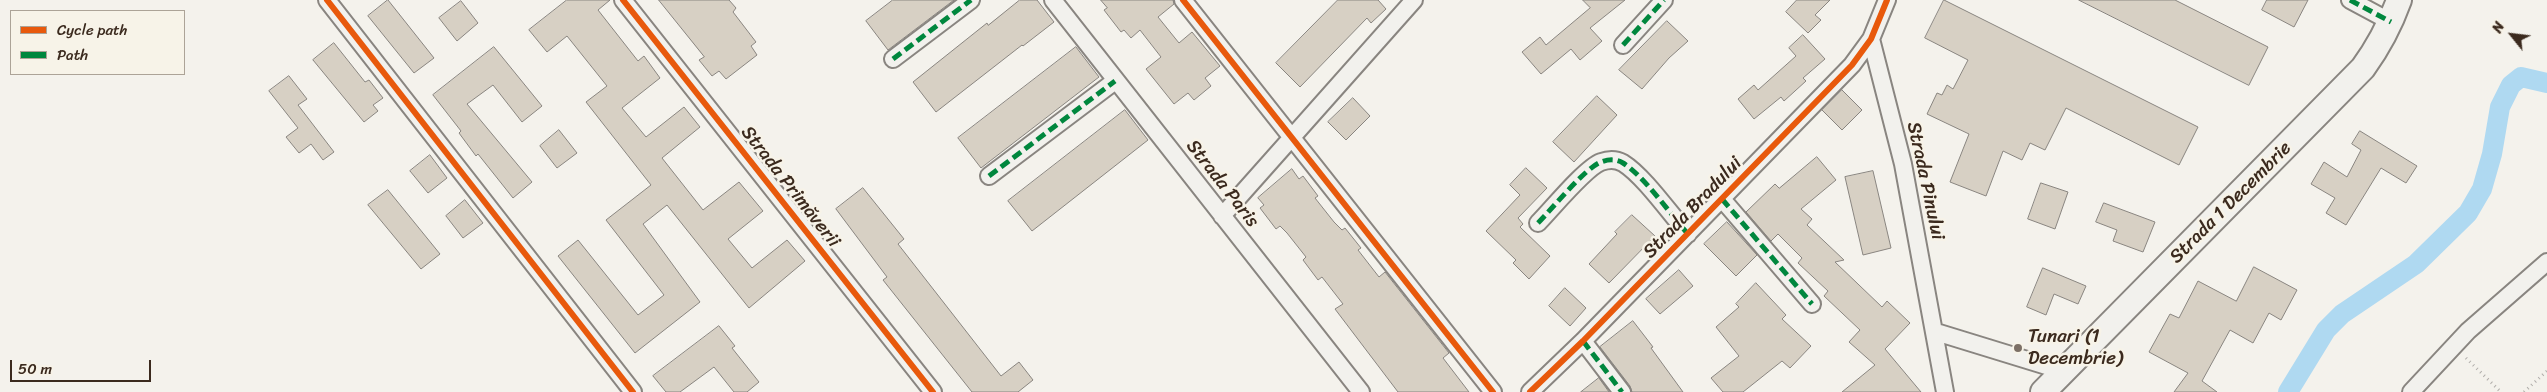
<!DOCTYPE html>
<html>
<head>
<meta charset="utf-8">
<style>
	body { margin:0 }
	#map { position:relative; width:2547px; height:392px; overflow:hidden; background:#f4f2ec; font-family:Sriracha,sans-serif }
	canvas { display:block }
	.legend { position:absolute; left:10px; top:10px; width:175px; height:65px; box-sizing:border-box; background:#f7f3e8; border:1px solid #aca397; margin:0; padding:6px 9px; list-style:none; font-size:15px; color:#3b2a1e }
	.legend li { display:flex; align-items:center; gap:10px; height:25px }
	.legend b { width:25px; border:1px solid #aca397 }
	.north { position:absolute; left:2487px; top:10px; width:50px; height:50px; -webkit-text-stroke:4px #f7f3e8; paint-order:stroke; rotate:299deg; font-size:14px; font-weight:700; line-height:20px; text-align:center; color:#3b2a1e }
	.north::after { content:''; display:block; margin:auto; width:18px; height:22px; background:#3b2a1e; clip-path:polygon(50% 0,100% 100%,50% 72%,0 100%) }
	.scale { position:absolute; left:10px; top:360px; width:141px; height:22px; box-sizing:border-box; border:2px solid #3b2a1e; border-top:0; padding-left:6px; font-size:15px; line-height:18px; white-space:nowrap; color:#3b2a1e; -webkit-text-stroke:4px #f7f3e8; paint-order:stroke }
</style>
</head>
<body>
<div id="map">
<canvas width="2547" height="392"></canvas>
<ul class="legend">
<li><b style="height:6px;background:#e8590c"></b>Cycle path</li>
<li><b style="height:6px;background:#00873e"></b>Path</li>
</ul>
<div class="north">N</div>
<div class="scale">50 m</div>
</div>
<script>
const ctx = document.querySelector('canvas').getContext('2d');
ctx.lineJoin = 'round';
function strokePath(path, color, width, dash) {
  ctx.strokeStyle = color;
  ctx.lineWidth = width;
  ctx.lineCap = dash ? 'butt' : 'round';
  ctx.setLineDash(dash || []);
  ctx.stroke(path);
}
function fill(path, color) {
  ctx.fillStyle = color;
  ctx.fill(path, 'evenodd');
}
function write(font, color, halo, rows, align = 'center') {
  ctx.font = font + ' Sriracha,sans-serif';
  ctx.lineWidth = 5;
  ctx.setLineDash([]);
  ctx.textBaseline = 'middle';
  ctx.strokeStyle = halo;
  ctx.fillStyle = color;
  for (const [text, x, y, turn = 0] of rows) {
    ctx.save();
    ctx.translate(x, y);
    ctx.rotate((+turn || 0) * Math.PI / 180);
    ctx.textAlign = isNaN(turn) ? turn : align;
    if (halo) ctx.strokeText(text, 0, 0);
    ctx.fillText(text, 0, 0);
    ctx.restore();
  }
}
strokePath(new Path2D(`
	M2288 392 2326 330 2342 314 2416 264 2468 213 2482 189 2492 154 2500 107 2511 85 2521 77 2547 83`), '#afd9f1', 20);
const building = new Path2D(`
	M388 0 434 58 414 73 368 16Z
	M567 0H610L598 10 638 61 644 56 660 78 622 108 646 137 684 107 700 127 662 158 703 210 739 182 763 211 728 239 752 268 787 240 805 261 749 308 667 205 643 224 700 302 635 353 558 256 578 240 638 315 664 295 606 220 651 185 586 102 607 86 567 36 547 52 529 30Z
	M659 0H729L736 8 733 12 756 42 751 46 757 55 726 79 719 71 712 76 699 60 704 57Z
	M893 0H954L888 50 866 21Z
	M1020 0H1037L1054 22 1023 46 1022 45 936 112 913 82 987 23 988 25Z
	M1101 0H1173L1174 4 1158 17 1179 43 1192 32 1220 66 1205 78 1211 86 1194 100 1188 93 1174 104 1146 69 1161 57 1140 30 1131 38 1124 30 1121 32 1104 10 1107 8Z
	M1338 0H1378L1386 9 1371 23 1367 18 1300 87 1276 63Z
	M1583 0H1625L1590 28 1602 41 1580 60 1571 49 1541 74 1522 52 1540 37 1546 45 1590 8Z
	M1797 0H1830L1815 15 1821 20 1808 33 1786 12Z
	M1944 0 2198 127 2179 165 2066 108 2045 150 2030 143 2022 160 2003 151 1986 196 1950 182 1969 134 1927 114 1937 93 1942 95 1947 85 1953 89 1968 60 1925 38Z
	M2079 0H2175L2268 47 2249 85Z
	M2267 0H2308L2294 27 2262 10Z
	M461 1 478 23 457 41 439 18Z
	M1667 21 1688 41 1669 58 1642 89 1619 70Z
	M1803 35 1825 59 1803 78 1806 81 1784 101 1781 97 1754 119 1738 99 1754 85 1758 90 1796 56 1789 48Z
	M334 43 365 82 369 80 383 98 373 105 378 111 364 122 313 60Z
	M494 47 542 106 522 122 493 85 467 104 532 182 513 198 478 154 476 156 459 133 461 131 433 95Z
	M1076 47 1099 77 981 168 958 138Z
	M289 76 307 99 298 105 334 152 323 160 311 144 299 153 286 137 298 128 269 91Z
	M1842 90 1862 110 1842 130 1822 110Z
	M1597 96 1617 115 1574 162 1553 142Z
	M1353 98 1370 116 1346 140 1328 122Z
	M1125 110 1148 140 1032 231 1008 201Z
	M559 130 577 153 557 168 540 146Z
	M2360 131 2417 166 2406 183 2381 168 2346 225 2326 213 2335 198 2311 184 2324 162 2347 177 2361 150 2352 144Z
	M430 155 447 178 428 193 410 171Z
	M1817 157 1836 180 1801 209 1812 219 1807 225 1844 260 1835 262 1882 307 1887 301 1910 323 1885 349 1921 392H1842L1875 365 1849 342 1860 330 1824 296 1828 291 1798 263 1802 258 1778 234 1771 241 1746 212 1775 184 1779 188Z
	M1526 168 1547 188 1518 218 1523 224 1520 227 1550 256 1529 279 1513 263 1516 260 1486 231 1520 195 1510 185Z
	M1292 169 1299 179 1303 176 1318 196 1315 198 1334 222 1342 230 1345 228 1361 248 1358 250 1379 277 1385 272 1449 353 1443 358 1469 392H1398L1335 309 1343 304 1322 277 1318 280 1303 260 1306 257 1287 233 1280 226 1276 229 1260 208 1264 205 1258 198Z
	M1873 171 1891 248 1863 255 1845 177Z
	M2041 183 2068 192 2055 229 2028 219Z
	M863 188 904 239 898 244 1001 376 1019 362 1033 380 1018 392H972L883 280 887 277 836 209Z
	M388 190 440 254 421 269 368 205Z
	M465 200 483 223 463 238 446 216Z
	M2104 203 2155 222 2143 252 2113 241 2117 230 2096 222Z
	M1632 215 1655 236 1609 283 1589 264 1617 234 1615 232Z
	M1727 222 1757 255 1736 276 1704 244Z
	M2254 267 2297 290 2281 320 2269 313 2253 343 2230 330 2202 381 2217 392H2174L2188 373 2149 352 2170 314 2179 318 2198 281 2236 301Z
	M2043 268 2086 286 2078 304 2054 294 2046 315 2027 307Z
	M1679 270 1693 286 1660 314 1646 299Z
	M1756 283 1786 315 1782 319 1811 346 1790 368 1782 361 1743 392H1723L1711 378 1739 356 1716 327 1739 307 1736 304Z
	M1565 288 1586 308 1570 326 1549 306Z
	M1633 321 1653 347 1651 348 1683 392H1632L1630 386 1600 347Z
	M719 326 735 346 732 348 759 382 747 392H734L714 367 680 392H666L653 376Z
	M1599 378 1609 392H1581Z`);
fill(building, '#d7d0c4');
strokePath(building, '#898580', 1);
const street = new Path2D(`
	M327 0 633 392
	M623 0 933 392
	M1053 0 1361 392
	M1183 0 1493 392
	M2350 0 2391 22
	M1871 39 1903 164 1945 392
	M1623 45 1664 0
	M893 59 971 0
	M989 176 1115 81
	M1722 199 1812 304
	M1222 216 1414 0
	M1538 223C1552 209 1585 168 1601 162 1609 159 1616 159 1623 163 1644 176 1671 215 1688 234
	M1936 332 2063 371
	M1583 341 1622 392
	M1530 392 1583 341 1852 65 1871 39 1887 0
	M2411 392 2468 331 2547 262`);
const secondary = new Path2D(`
	M2043 392 2363 68C2379 46 2390 25 2399 0`);
strokePath(street, '#898580', 20);
strokePath(secondary, '#898580', 28);
strokePath(new Path2D(`
	M2466 358 2501 392
	M2524 392 2547 371`), '#b1aeaa', 3, [1, 4]);
strokePath(street, '#f2f1ed', 16);
strokePath(secondary, '#f2f1ed', 24);
strokePath(new Path2D(`
	M2350 0 2391 22
	M1623 45 1664 0
	M893 59 971 0
	M989 176 1115 81
	M1722 199 1812 304
	M1538 223C1552 209 1585 168 1601 162 1609 159 1616 159 1623 163 1644 176 1671 215 1688 234
	M1583 341 1622 392`), '#00873e', 5, [10, 5]);
strokePath(new Path2D(`
	M327 0 633 392
	M623 0 933 392
	M1183 0 1493 392
	M1530 392 1583 341 1852 65 1871 39 1887 0`), '#e8590c', 6);
for (const [x, y, r, color] of [
	[2018,348,5,"#7c7066"]
]) {
  const dot = new Path2D();
  dot.arc(x, y, r, 0, 2 * Math.PI);
  ctx.fillStyle = color;
  ctx.fill(dot);
  strokePath(dot, '#f7f3e8', 2);
}
write('19px', '#3b2a1e', '#f7f3e8', [
	["Strada Pinului",1925,181,78],
	["Strada Paris",1222,184,52],
	["Strada Primăverii",790,187,52],
	["Strada 1 Decembrie",2231,203,-45],
	["Strada Bradului",1693,208,-46]
]);
write('19px', '#3b2a1e', '#f7f3e8', [
	["Tunari (1",2028,337],
	["Decembrie)",2028,359]
], 'left');
</script>
</body>
</html>
